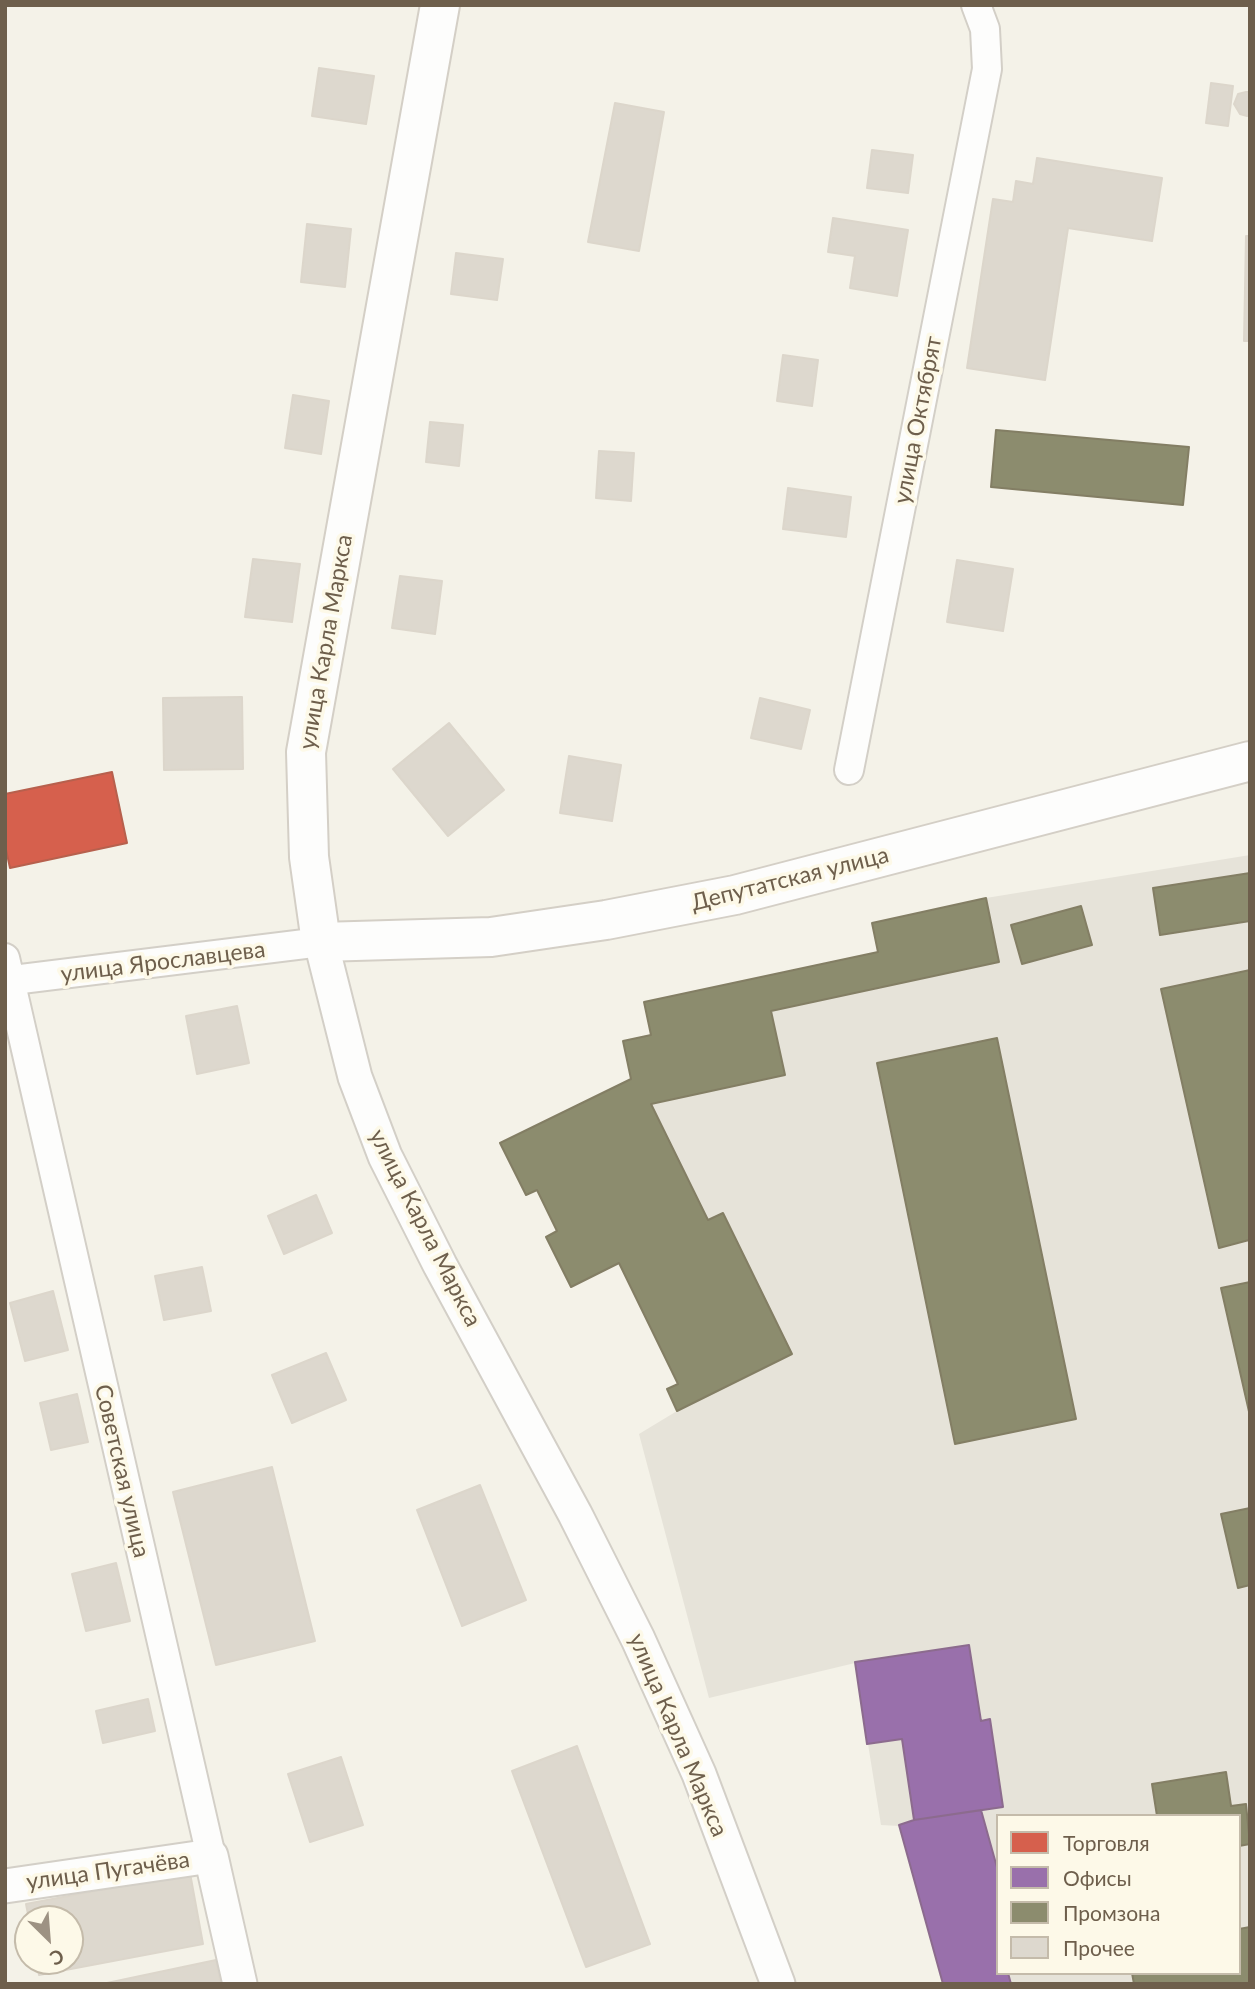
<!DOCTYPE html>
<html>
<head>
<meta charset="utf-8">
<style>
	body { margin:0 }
	#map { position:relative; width:1255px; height:1989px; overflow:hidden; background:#f4f2e8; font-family:Lato,sans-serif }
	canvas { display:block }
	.frame { position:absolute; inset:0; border:7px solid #6e5f4c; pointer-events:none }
	.legend { position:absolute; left:996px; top:1814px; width:245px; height:161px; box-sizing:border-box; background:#fdf9e8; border:2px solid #c4bbaa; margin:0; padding:9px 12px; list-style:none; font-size:21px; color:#6e5f4c }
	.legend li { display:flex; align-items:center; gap:14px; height:35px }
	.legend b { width:35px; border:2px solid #c4bbaa }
	.north { position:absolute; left:14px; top:1905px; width:70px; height:70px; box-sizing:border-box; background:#fdf9e8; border:2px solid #c4bbaa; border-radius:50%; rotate:155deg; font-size:19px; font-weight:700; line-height:28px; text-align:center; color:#6e5f4c }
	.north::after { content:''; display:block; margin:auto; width:24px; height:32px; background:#9d9283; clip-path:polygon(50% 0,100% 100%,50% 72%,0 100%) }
</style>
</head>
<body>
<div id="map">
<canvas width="1255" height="1989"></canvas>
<div class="frame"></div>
<ul class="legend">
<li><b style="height:19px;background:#d6604d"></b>Торговля</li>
<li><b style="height:19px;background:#9970ab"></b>Офисы</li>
<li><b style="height:19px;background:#8c8c6e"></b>Промзона</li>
<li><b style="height:19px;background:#ddd8ce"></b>Прочее</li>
</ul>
<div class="north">С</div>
</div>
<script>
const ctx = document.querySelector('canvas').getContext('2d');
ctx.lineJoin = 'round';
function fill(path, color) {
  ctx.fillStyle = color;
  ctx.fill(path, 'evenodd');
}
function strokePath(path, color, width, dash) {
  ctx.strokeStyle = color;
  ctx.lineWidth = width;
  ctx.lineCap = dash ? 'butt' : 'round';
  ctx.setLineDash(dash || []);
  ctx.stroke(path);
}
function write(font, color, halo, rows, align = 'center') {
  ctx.font = font + ' Lato,sans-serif';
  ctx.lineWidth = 7;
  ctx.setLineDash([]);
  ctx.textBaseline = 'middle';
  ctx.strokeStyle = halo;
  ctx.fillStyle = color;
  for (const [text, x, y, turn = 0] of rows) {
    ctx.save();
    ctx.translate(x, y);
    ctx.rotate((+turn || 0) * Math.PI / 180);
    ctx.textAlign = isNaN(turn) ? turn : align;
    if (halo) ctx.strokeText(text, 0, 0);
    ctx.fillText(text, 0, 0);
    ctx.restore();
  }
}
fill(new Path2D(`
	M1250 855V1984H943L899 1826 881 1825 855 1663 709 1698 639 1434 677 1411 678 1384 619 1264 571 1287 546 1237 557 1231 537 1190 526 1195 500 1143 631 1079 623 1041 651 1035 644 1002 877 952 872 923 986 898ZM998 1816H1239V1973H998Z`), '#e6e3d9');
const shops = new Path2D(`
	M112 772 127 843 10 868 5 845V794Z`);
fill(shops, '#d6604d');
strokePath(shops, '#b7604d', 2);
const offices = new Path2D(`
	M969 1645 981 1721 990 1719 1003 1807 914 1820 902 1739 867 1744 855 1662Z
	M981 1810 998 1871V1973H1008L1011 1984H943L899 1825 914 1820Z`);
fill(offices, '#9970ab');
strokePath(offices, '#8c6b8e', 2);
const industry = new Path2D(`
	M996 430 1189 447 1183 505 991 487Z
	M1250 873V921L1160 935 1153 888Z
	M986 898 999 962 771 1011 785 1075 651 1104 708 1220 723 1213 792 1354 677 1411 667 1389 678 1384 619 1263 571 1287 546 1237 557 1231 537 1190 526 1195 500 1143 631 1079 623 1041 651 1035 644 1002 878 952 872 923Z
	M1081 906 1092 945 1022 964 1011 925Z
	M1250 970V1245L1249 1240 1219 1248 1161 989Z
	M997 1038 1076 1419 955 1444 877 1063Z
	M1250 1282V1416L1221 1288Z
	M1250 1508V1585L1238 1588 1221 1514Z
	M1226 1772 1231 1806 1246 1804 1250 1844 1239 1846V1816H1157L1152 1784Z
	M1250 1927V1984H1134L1132 1973H1239V1929Z`);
fill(industry, '#8c8c6e');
strokePath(industry, '#837e64', 2);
const building = new Path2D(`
	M319 68 374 76 366 124 312 116Z
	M1211 83 1233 86 1228 126 1206 123Z
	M1246 92H1250V115L1247 116 1240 114 1234 104 1238 94Z
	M615 103 664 112 639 251 588 242Z
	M872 150 913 155 908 193 867 188Z
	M1037 158 1162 178 1152 241 1068 228 1045 380 967 368 993 199 1013 202 1016 181 1033 184Z
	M833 218 908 230 897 296 850 288 855 256 828 252Z
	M307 224 351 229 345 287 301 282Z
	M1246 236H1250V341H1244Z
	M456 253 503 259 497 300 451 294Z
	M783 355 818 360 812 406 777 401Z
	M293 395 329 401 321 454 285 448Z
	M430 422 463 425 459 466 426 462Z
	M599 451 634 453 631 501 596 498Z
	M788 488 851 497 846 537 783 529Z
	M253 559 300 564 292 622 245 617Z
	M957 560 1013 569 1003 631 947 622Z
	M400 576 442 581 435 634 392 628Z
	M242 697 243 769 164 770 163 698Z
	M760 698 810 710 801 749 751 738Z
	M449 723 504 790 448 836 393 769Z
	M569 756 621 765 612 821 560 813Z
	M237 1006 249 1063 197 1074 186 1016Z
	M316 1195 332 1233 284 1254 268 1216Z
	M202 1267 211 1311 164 1320 155 1276Z
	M53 1291 68 1350 25 1361 10 1303Z
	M326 1353 346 1400 292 1423 272 1375Z
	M77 1394 88 1442 51 1450 40 1403Z
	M272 1467 315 1641 216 1665 173 1492Z
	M480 1485 526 1600 462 1626 417 1510Z
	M116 1563 130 1621 86 1631 72 1574Z
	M148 1699 155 1731 103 1743 96 1711Z
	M577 1746 650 1944 586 1967 512 1771Z
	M341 1757 363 1825 310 1842 288 1774Z
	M190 1873 203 1944 39 1975 37 1961H70V1919H29L26 1904Z
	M216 1960 221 1984H107V1983Z`);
fill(building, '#ddd8ce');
strokePath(building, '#dcd6cb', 2);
const minor = new Path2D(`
	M849 770 987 69 985 29 976 5
	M5 958 211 1856
	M5 981 321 942`);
const tertiary = new Path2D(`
	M321 942 355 1077 385 1156 440 1265 575 1514 638 1639 699 1774 778 1984
	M5 1886 211 1856 240 1984`);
const secondary = new Path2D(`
	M440 5 306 752 309 857 321 942 491 937 606 920 735 895 1250 761`);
strokePath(minor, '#d3cfc7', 32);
strokePath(tertiary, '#d3cfc7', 37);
strokePath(secondary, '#d4cfc6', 42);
strokePath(minor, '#fdfdfc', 28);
strokePath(tertiary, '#fdfdfc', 33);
strokePath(secondary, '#fdfdfc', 38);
write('23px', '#6e5f4c', '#fdf9e8', [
	["улица Октябрят",918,420,-79],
	["улица Карла Маркса",326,642,-80],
	["Депутатская улица",790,879,-14],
	["улица Ярославцева",163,962,-7],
	["улица Карла Маркса",425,1228,63],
	["Советская улица",122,1471,77],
	["улица Карла Маркса",678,1735,67],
	["улица Пугачёва",108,1871,-8]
]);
</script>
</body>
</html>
